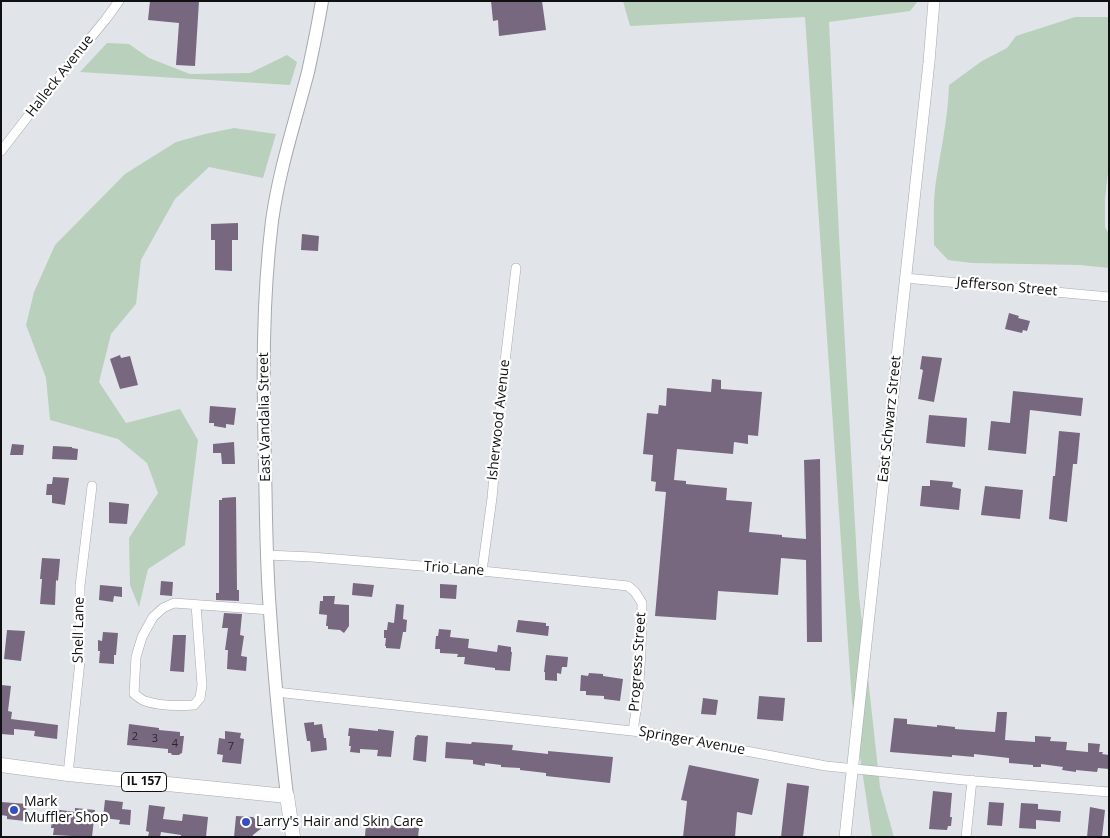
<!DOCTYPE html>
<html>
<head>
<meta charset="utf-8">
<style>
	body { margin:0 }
	#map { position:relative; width:1110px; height:838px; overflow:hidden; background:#e1e5e9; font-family:"Open Sans",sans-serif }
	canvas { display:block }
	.frame { position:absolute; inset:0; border:2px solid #0f1011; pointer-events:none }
</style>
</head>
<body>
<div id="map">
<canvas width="1110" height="838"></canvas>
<div class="frame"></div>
</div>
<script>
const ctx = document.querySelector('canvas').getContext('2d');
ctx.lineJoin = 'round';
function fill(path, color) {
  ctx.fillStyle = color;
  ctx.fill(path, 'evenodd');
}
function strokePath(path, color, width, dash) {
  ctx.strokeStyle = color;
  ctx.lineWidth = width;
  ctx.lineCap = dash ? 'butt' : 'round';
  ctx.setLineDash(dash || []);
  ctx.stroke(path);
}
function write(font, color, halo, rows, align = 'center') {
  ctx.font = font + ' "Open Sans",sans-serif';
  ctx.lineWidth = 4.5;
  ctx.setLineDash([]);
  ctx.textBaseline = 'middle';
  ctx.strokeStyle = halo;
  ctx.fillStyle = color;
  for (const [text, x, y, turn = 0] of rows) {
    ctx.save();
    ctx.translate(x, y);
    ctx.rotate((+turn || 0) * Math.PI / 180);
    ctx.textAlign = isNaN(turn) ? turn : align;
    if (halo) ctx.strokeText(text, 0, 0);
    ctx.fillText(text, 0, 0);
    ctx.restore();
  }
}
fill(new Path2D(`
	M623 1H918L910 11 829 22 839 236 859 596 880 787 894 837H872L852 702 805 17 630 26Z
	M1075 17H1109V162L1105 200V227L1109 234V268L1080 265 972 263 948 260 934 245C934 226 933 207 935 188 940 153 948 120 949 85L982 61 1007 48 1016 36Z
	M107 43 129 44 149 58 190 74 250 73 287 55 297 62 290 85 80 72Z
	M234 128 276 134 263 178 209 167 175 199 141 260 136 304 111 334 99 382 126 423 180 409 198 440 185 545 148 569 139 607 130 585 129 538 158 493 147 463 118 439 50 420 46 378 26 325 34 292 55 245 125 174 176 142 205 134Z`), '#b9d0bc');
fill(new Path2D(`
	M150 1H199L195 66 176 65 179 23 148 20Z
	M491 1H542L546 30 499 36 498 20 493 21Z
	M238 223V240H232V271L215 270V240H211V224Z
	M302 234 319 236 318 251 301 250Z
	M1009 313 1019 316 1018 318 1030 321 1027 331 1023 330 1022 333 1005 329Z
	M120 355 121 358 130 356 138 385 120 389 110 359Z
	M922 356 942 358 934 402 918 399 923 370 920 369Z
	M712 379 721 380V389L762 392 758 436 748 435V444L734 442 733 454 677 449 674 480 686 481V484L727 488 726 500 752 502 749 532 782 535V537L806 539 804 460 820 459 822 642H807L806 560 781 558 778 595 718 591 716 620 655 616 666 492 655 491 656 482 651 481 653 455 643 454 647 413 658 414 659 405 666 406 667 388 711 392Z
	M1013 391 1083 398 1081 416 1030 410 1026 454 988 450 991 421 1010 423Z
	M210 406 236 408 234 425 226 424V428L214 426V423H209Z
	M929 415 967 418 965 447 926 443Z
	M1059 431 1080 433 1077 464H1073L1067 522 1049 519 1053 476H1055Z
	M234 442 235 464H222L221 453H213V444Z
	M12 444 24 445 23 455H10Z
	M53 446 72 447V448L78 449 77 460 52 459Z
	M53 477 69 478 65 505 52 503V495H46L47 484H52Z
	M930 480 953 482 952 487 961 489 959 510 920 506 922 486H930Z
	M985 486 1023 490 1020 519 981 515Z
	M236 497 237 590H239V601L216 600V593H219V500H222V498Z
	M109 502 129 504 127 524 109 523Z
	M42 558 60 559 58 581 56 580 55 605 40 604 42 579H40Z
	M161 581 173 582 172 596 160 595Z
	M353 583 374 585 372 597 352 595Z
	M440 584 457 585 456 599 440 598Z
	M100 585 122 587V597L114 596 113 602 99 600Z
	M323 596H335L334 604 349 605V626L344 633 340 630 328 629V626H326L327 615 319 614 320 601H323Z
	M396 604 404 605 403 619 407 620 406 632H403L400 649 386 648V646H385L386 638H384V630H387L388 622 394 623Z
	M224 613 242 614 240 635 244 636 241 656 247 657 246 671 227 669 228 650H225L228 628H222Z
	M518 620 546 623V626H549L548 636 516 632Z
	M439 629 451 630 450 637 469 639 468 648 497 652 498 645 511 647V652H512L510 671 495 670V668L464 664 465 657H457L458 654 440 653V649H435L436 636H438Z
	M7 630 25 631 21 661 4 659Z
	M103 632 118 633 116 655H114V664L99 663 100 651H98V640L102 641Z
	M173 635H186L184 672 170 671Z
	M546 655 568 657 567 667H562L561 674 557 673V681L545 680V672H544Z
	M589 673 603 674V676L623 679 620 701 604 699V696L586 695V691H580L581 675 588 676Z
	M1 685 11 686 8 711 12 712 11 719 58 725 57 739 34 736 35 731 14 729V735L1 734Z
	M759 696 785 698 783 721 757 719Z
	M703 698 718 700 716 715 701 714Z
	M997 712H1007L1005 740 1035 742V736L1051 737 1050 741 1067 742 1066 750 1088 752V743L1100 744 1099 752H1103L1102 754 1109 755V769L1098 768 1097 772 1076 770V772L1062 770 1063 767 1041 764V767H1033V765L1009 763V758L974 754V757L952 755V757L890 752 894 718 907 719V724L937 727V725L955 727V729L995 732Z
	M314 722V725L322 724 324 738H326L327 750 311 752 310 741H307L304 723Z
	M129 724 159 728V730L180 732V736H184L182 753 180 754 179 755H172L171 753H168V749L127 745Z
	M349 728 378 731V729L394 731 391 757 377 756 378 750 360 749V753L350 752 351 746H349L350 736H348Z
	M225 731 241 733 240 738 244 739 241 764 222 762 223 755 217 754 219 738 225 739Z
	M417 735 428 736 426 762 413 760 415 737H416Z
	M446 742 471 744 472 742 513 745 512 750 548 754V751L613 757 610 783 546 776V773L520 770V768L501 767V765L485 763V766L473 764V760L445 758Z
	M689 765 759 779 752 815 737 812 735 837H683L687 801 681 800Z
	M787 783 809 786 803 837H781Z
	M933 791 952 793 950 817H952L951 826H948L947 830 929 829Z
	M105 800 123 802 122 809 131 810 130 825 119 824 120 820 103 818Z
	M1 802 27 804 25 821 7 819V816L1 815Z
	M989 802 1004 803 1002 826 987 825Z
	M1021 803 1038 804V809L1061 811 1060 822 1036 820V829L1019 828Z
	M149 805 165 807 163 819 182 821 183 814 208 817 206 837H181V835L161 832 160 837H148L149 832 146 831Z
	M1090 807 1105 810 1102 837H1087Z
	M75 808 95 810 92 837 53 835 54 828H51L53 809 75 812Z
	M236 816 253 817 263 827 253 835 252 837H234Z
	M366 823 419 828 418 837H365Z`), '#77677f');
const minor = new Path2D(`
	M1 151 56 80 106 19 119 1
	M905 278 1109 297
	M267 555 312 557 482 571 628 586 635 592 642 603 641 652 638 697 633 731
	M482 571 492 498 502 387 516 268
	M196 605 202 685 200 698 194 705C178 706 159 706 145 701 141 700 138 696 134 694L136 657 142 637 153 617 163 608 174 603 270 610
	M276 692 650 733 826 766 964 780 1109 792
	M68 774 80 661V586L92 486
	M966 837 972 780`);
const tertiary = new Path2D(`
	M845 837 929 62 934 1`);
const secondary = new Path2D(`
	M287 796C280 735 274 673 270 612 266 562 266 512 265 463 263 382 262 301 272 221 279 170 295 122 308 72 313 49 318 25 322 1`);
const primary = new Path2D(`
	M1 765 68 774 287 796 293 837`);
strokePath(minor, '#a5a9ac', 10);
strokePath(tertiary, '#a5a9ac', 12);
strokePath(secondary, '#a5a9ac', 14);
strokePath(primary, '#a5a9ac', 15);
strokePath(minor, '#fff', 9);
strokePath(tertiary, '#fff', 11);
strokePath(secondary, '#fff', 12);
strokePath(primary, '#fff', 14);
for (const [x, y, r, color] of [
	[14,810,5,"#354fc1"],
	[246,822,5,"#354fc1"]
]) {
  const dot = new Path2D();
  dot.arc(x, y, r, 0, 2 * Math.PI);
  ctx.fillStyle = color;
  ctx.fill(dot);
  strokePath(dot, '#fff', 2);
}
write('11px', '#29262c', null, [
	["2",135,737],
	["3",155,739],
	["4",175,744],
	["7",231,747]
]);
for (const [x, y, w] of [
	[144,782,45]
]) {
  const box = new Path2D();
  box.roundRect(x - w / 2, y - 9.5, w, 19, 4);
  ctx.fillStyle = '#fff';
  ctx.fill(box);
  strokePath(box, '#0f1011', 1);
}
write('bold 12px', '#0f1011', null, [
	["IL 157",144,782]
]);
write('14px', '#0f1011', '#fff', [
	["Halleck Avenue",60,76,-52],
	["Jefferson Street",1007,287,5],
	["East Vandalia Street",265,417,-91],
	["East Schwarz Street",890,419,-84],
	["Isherwood Avenue",499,420,-84],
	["Trio Lane",454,569,4],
	["Shell Lane",79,630,-89],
	["Progress Street",638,662,-86],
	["Springer Avenue",692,741,10]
]);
write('14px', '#0f1011', '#fff', [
	["Mark",24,802],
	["Muffler Shop",24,818],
	["Larry's Hair and Skin Care",256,822]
], 'left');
</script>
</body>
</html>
